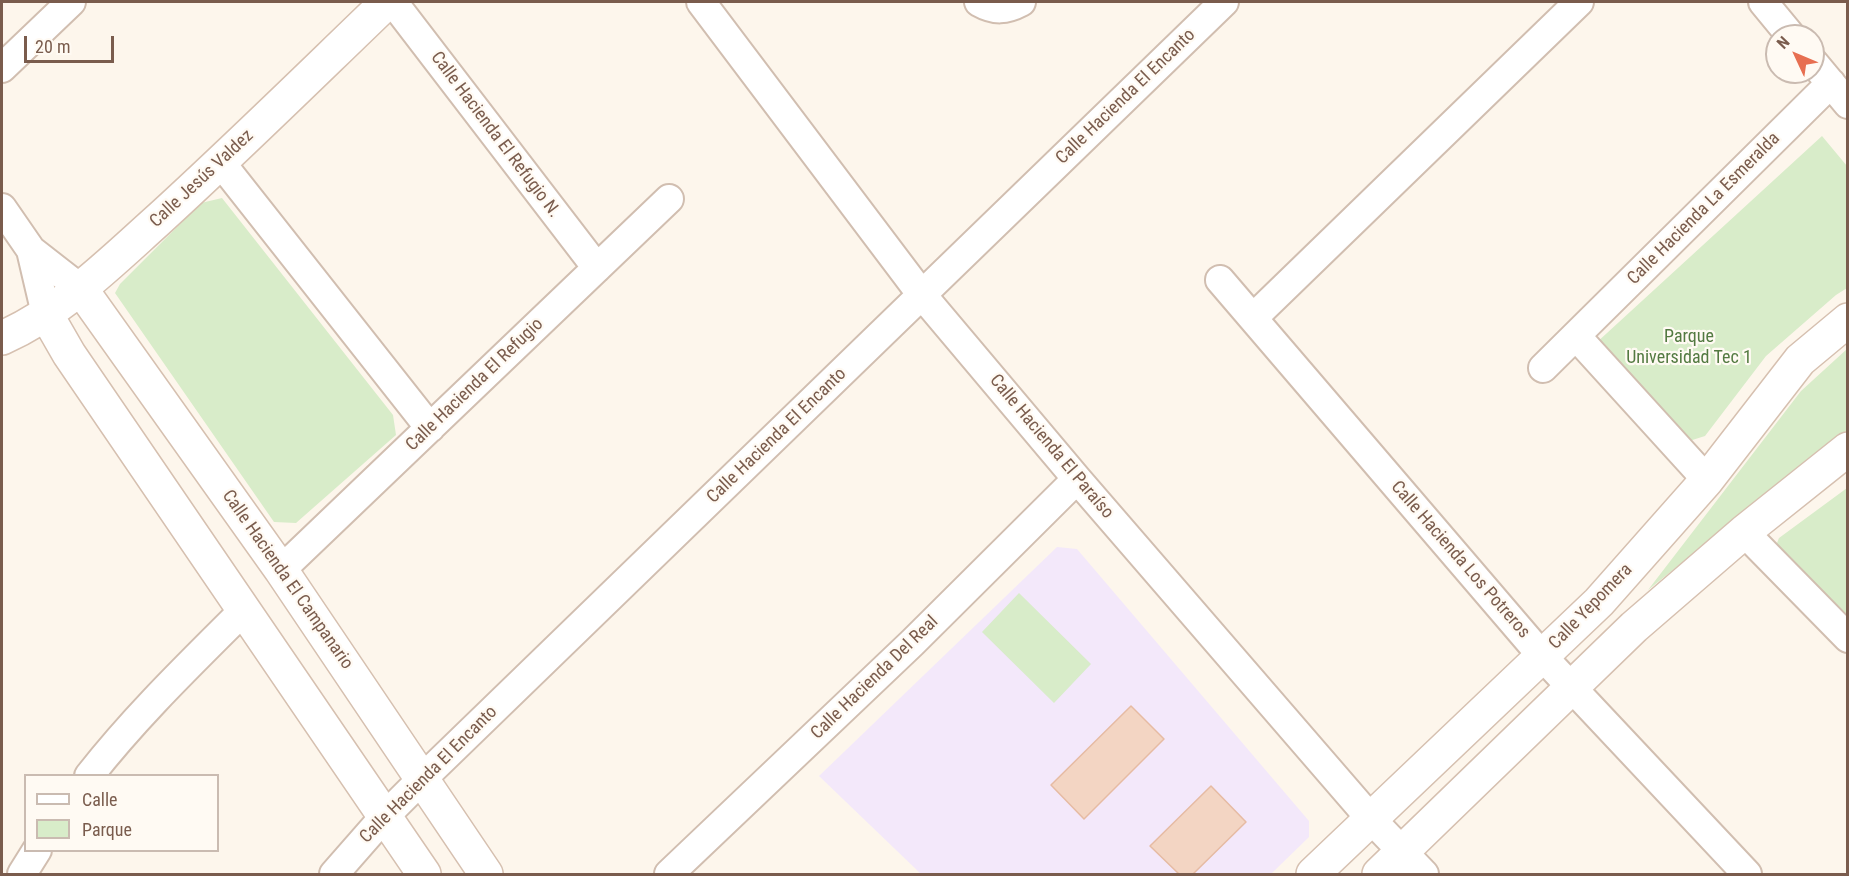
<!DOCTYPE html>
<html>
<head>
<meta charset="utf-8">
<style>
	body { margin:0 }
	#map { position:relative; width:1849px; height:876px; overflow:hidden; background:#fdf6ec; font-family:"Roboto Condensed",sans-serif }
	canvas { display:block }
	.frame { position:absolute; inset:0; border:3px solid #7a5c4d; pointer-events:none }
	.legend { position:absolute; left:24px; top:774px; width:195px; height:78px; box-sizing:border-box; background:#fffaf3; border:2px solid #cabbb1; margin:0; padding:8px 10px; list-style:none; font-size:18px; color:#7a5c4d }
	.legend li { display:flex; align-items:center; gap:12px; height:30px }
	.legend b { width:30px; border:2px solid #cabbb1 }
	.north { position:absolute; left:1765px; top:24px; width:60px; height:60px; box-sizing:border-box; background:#fffaf3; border:2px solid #cabbb1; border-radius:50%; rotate:314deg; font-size:16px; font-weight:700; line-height:24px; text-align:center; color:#7a5c4d }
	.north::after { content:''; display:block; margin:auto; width:21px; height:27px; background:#e76f51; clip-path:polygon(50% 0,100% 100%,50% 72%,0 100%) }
	.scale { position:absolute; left:24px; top:36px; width:90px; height:27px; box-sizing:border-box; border:3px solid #7a5c4d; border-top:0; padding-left:8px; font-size:18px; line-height:21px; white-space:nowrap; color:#7a5c4d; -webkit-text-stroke:4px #fffaf3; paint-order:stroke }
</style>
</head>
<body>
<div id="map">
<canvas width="1849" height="876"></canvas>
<div class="frame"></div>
<ul class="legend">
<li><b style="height:8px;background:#fff"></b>Calle</li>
<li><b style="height:16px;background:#d8ecc9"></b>Parque</li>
</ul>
<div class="north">N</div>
<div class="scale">20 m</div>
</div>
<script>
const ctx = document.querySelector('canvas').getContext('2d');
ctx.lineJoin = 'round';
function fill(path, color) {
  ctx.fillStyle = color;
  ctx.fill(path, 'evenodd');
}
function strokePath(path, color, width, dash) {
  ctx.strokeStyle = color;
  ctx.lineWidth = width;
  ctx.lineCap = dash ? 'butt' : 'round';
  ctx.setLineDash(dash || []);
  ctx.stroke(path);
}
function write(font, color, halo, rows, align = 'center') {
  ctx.font = font + ' "Roboto Condensed",sans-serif';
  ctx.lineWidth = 4.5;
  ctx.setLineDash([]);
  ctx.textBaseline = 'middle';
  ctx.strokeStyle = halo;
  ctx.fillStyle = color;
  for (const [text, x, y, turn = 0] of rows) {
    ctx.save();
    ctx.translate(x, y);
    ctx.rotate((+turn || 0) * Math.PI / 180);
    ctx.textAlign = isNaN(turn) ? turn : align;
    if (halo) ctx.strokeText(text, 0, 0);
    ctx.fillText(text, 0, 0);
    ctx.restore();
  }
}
fill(new Path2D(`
	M1057 547 1077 549 1309 821V837L1271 874H921L819 776Z`), '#f3e8fa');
fill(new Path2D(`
	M1822 136 1847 166V288L1836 295 1766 356 1705 436 1686 442 1595 344Z
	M222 198 393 415 396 435 296 523 274 522 115 293 120 284 201 203Z
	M1847 349V430L1648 590 1801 391Z
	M1847 488V622L1775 548 1779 538Z
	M1019 593 1091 664 1054 703 982 632Z`), '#d8ecc9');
const building = new Path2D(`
	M1131 706 1164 739 1084 819 1051 785Z
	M1211 786 1246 822 1193 874H1179L1150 846Z`);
fill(building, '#f3d5c3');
strokePath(building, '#e6bba3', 1.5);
const street = new Path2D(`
	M393 2 597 268
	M701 2 922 295 1077 479 1371 819 1424 874
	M979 2C995 11 1006 10 1021 2
	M1763 2 1791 36
	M1813 62 1848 104
	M2 68 71 2
	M221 163 430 428
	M2 208 31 250 81 289
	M31 250 46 314
	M1220 280 1543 657 1747 874
	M1253 318 1579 2
	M1576 336 1707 480
	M1543 368 1831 83
	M1744 532 1848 638
	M281 570 669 199
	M89 776C136 716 190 664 244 610
	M22 874 37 850
	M334 874 384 817 423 778 1224 2
	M669 874 912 643 1077 479`);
const secondary = new Path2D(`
	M81 289 281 570 486 874
	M46 314 69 354 424 874
	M2 338C62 311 108 265 157 221 235 150 311 75 387 2
	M1313 874 1599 602 1707 480 1800 360 1848 320
	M1379 874 1634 627 1744 532 1848 449`);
strokePath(street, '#d1beb0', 32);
strokePath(secondary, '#d6c0b0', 36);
strokePath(street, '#fff', 28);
strokePath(secondary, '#fff', 33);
write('18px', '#7a5c4d', '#fffaf3', [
	["Calle Hacienda El Encanto",1126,97,-44],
	["Calle Hacienda El Refugio N.",495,135,53],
	["Calle Jesús Valdez",202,179,-43],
	["Calle Hacienda La Esmeralda",1704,209,-45],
	["Calle Hacienda El Refugio",475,385,-44],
	["Calle Hacienda El Encanto",777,436,-44],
	["Calle Hacienda El Paraíso",1051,447,50],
	["Calle Hacienda Los Potreros",1460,560,49],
	["Calle Hacienda El Campanario",287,580,55],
	["Calle Yepomera",1591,607,-46],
	["Calle Hacienda Del Real",875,678,-44],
	["Calle Hacienda El Encanto",429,775,-45]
]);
write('18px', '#537a41', '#fffaf3', [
	["Parque",1689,337],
	["Universidad Tec 1",1689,358]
]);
</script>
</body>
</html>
